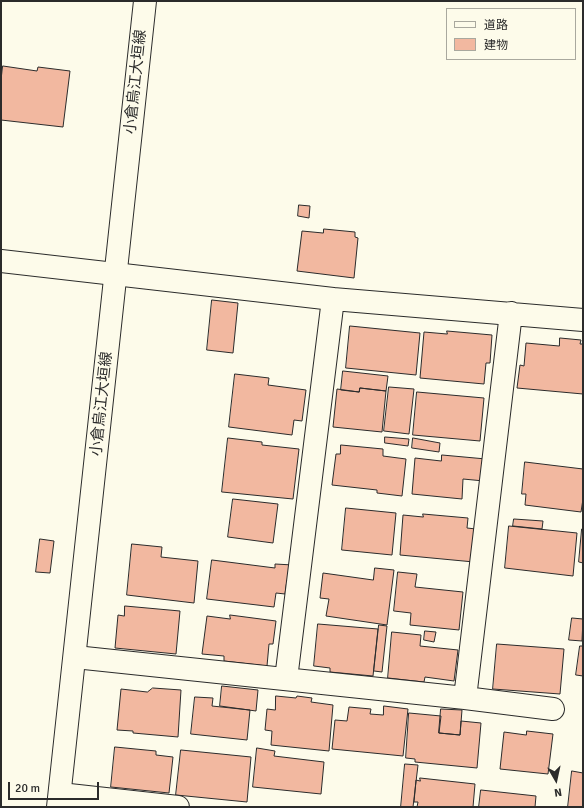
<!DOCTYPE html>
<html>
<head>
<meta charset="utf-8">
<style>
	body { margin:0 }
	#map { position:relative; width:584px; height:808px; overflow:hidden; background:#fdfbea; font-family:Signika,"Noto Sans JP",sans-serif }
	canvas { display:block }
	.frame { position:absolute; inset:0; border:2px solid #2b2b2b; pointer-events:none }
	.legend { position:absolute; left:446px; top:8px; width:130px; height:52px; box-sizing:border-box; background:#fdfbea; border:1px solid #a9a89e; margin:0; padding:5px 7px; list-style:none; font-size:12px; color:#2b2b2b }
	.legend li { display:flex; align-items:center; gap:8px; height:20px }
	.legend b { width:20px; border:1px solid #a9a89e }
	.north { position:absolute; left:536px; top:760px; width:40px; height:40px; -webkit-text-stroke:3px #fdfbea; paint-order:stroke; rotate:171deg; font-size:11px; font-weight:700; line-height:16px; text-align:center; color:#2b2b2b }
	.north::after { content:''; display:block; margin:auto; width:14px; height:18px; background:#2b2b2b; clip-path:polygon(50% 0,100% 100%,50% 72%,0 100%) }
	.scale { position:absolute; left:8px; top:782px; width:91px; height:18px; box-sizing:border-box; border:2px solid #2b2b2b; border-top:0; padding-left:5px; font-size:12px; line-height:14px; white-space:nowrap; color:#2b2b2b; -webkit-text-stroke:3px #fdfbea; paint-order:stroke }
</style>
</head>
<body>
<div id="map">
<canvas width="584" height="808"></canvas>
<div class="frame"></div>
<ul class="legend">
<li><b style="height:5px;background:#fdfbea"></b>道路</li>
<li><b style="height:11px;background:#f2b8a0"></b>建物</li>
</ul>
<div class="north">N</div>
<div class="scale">20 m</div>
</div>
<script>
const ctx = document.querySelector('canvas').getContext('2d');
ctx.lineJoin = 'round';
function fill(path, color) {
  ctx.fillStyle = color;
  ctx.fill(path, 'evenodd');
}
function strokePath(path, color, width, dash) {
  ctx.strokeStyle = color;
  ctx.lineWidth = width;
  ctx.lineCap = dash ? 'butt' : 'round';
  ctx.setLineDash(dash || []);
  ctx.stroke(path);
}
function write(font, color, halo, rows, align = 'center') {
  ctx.font = font + ' Signika,"Noto Sans JP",sans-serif';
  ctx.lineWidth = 3;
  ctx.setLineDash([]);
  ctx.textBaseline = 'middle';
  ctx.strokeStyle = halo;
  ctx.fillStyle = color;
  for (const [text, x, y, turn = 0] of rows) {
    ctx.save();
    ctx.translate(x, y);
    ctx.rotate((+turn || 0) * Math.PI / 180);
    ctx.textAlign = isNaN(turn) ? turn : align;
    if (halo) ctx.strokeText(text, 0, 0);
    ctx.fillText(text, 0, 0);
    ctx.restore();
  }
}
const building = new Path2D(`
	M3 66 37 71 38 67 70 71 63 127 1 120V80Z
	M299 205 310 206 309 218 298 216Z
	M324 229 355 232V237L358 238 354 278 297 271 302 231 323 233Z
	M212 300 238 303 233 353 207 350Z
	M350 326 420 333 416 375 346 368Z
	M447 331 492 335 490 363H486L484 384 420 378 424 332 447 334Z
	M560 338 581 340 580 344H583V394L517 388 520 365 524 366 526 343 559 346Z
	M343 371 388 376 386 391 360 388 359 392 341 390Z
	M235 374 269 378 268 385 306 390 302 421 294 420 292 435 229 427Z
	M389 387 414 389 409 434 384 431Z
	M360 388 386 391 382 432 333 427 337 389 359 392Z
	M417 392 484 398 480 441 413 435Z
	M385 437 409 439 408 446 385 443Z
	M228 438 262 442V445L299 449 293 499 222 492Z
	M413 438 440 443 439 452 412 448Z
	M341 445 383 449V456L406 459 402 496 377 493V490L332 485 336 454H340Z
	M442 455 486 459 484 481 463 479 462 499 412 494 415 458 441 461Z
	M525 462 583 469V499L581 512 525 505 526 494H522Z
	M233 499 278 504 273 543 228 537Z
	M346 508 396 513 392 555 342 550Z
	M423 514 468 518 467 528 476 529 474 562 400 555 403 515 423 517Z
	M514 519 543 521 542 529 513 526Z
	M509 526 577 533 573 576 505 568Z
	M582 529H583V563L579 562Z
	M40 539 54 541 50 573 36 572Z
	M132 544 162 547 161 557 198 561 194 603 127 595Z
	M212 560 275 568V564L293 565 291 580H287L285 594 276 593 274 607 207 599Z
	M375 568 394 570 387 625 326 616 329 599 320 598 323 573 373 580Z
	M398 572 417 574 415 587 463 592 459 630 410 625 411 613 394 611Z
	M125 606 180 611 176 654 115 648 118 615 124 616Z
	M230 615 276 621 273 644H269L267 666 224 661V656L202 654 207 616 230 619Z
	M572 618 583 619 582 641 569 640Z
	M318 624 378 629 373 676 330 672V668L314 666Z
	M379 625 387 626 382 672 374 671Z
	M425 631 436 632 434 642 424 640Z
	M392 632 421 635 420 646 458 650 454 681 425 677 424 682 388 678Z
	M497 644 564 649 560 694 493 689Z
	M580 646H583V676L576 675Z
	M222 686 258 690 256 711 220 706Z
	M153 688 181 690 178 737 133 733V731L117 730 121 689 147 692Z
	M276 696 296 698 297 696 312 698 311 702 333 705 329 751 271 745 272 731 265 730 267 709 275 710Z
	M195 697 213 698 212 706 250 710 247 740 191 734Z
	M384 706 408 709 403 756 332 749 335 720 347 721 349 707 371 709 370 714 383 715Z
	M441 709 462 710 460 735 439 733Z
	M409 713 441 716 439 733 460 735 461 721 481 723 477 768 415 762V759L406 758Z
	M527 731 553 734 548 774 500 769 504 732 526 735Z
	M115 747 156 751V755L173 757 169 793 111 787Z
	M257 748 275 751 274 756 324 762 321 794 253 787Z
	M181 750 251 757 247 802 176 795Z
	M405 764 418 765 413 807H401Z
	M572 771 583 773V807H568Z
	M420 778 475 784 473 807H417L418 802H414L416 780 420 781Z
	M481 790 536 796 535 807H479Z`);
fill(building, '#f2b8a0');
strokePath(building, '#2b2b2b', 1);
const street = new Path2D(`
	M1 261 333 299 583 320
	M75 657 465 698 511 313
	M286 679 333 299
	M465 698 553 709
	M60 794 178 807`);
const secondary = new Path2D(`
	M58 807 145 1`);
strokePath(street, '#2b2b2b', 24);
strokePath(secondary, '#2b2b2b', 24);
strokePath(street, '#fdfbea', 22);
strokePath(secondary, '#fdfbea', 22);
write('15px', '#2b2b2b', '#fdfbea', [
	["小倉烏江大垣線",136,82,-84],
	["小倉烏江大垣線",102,404,-84]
]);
</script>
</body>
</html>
